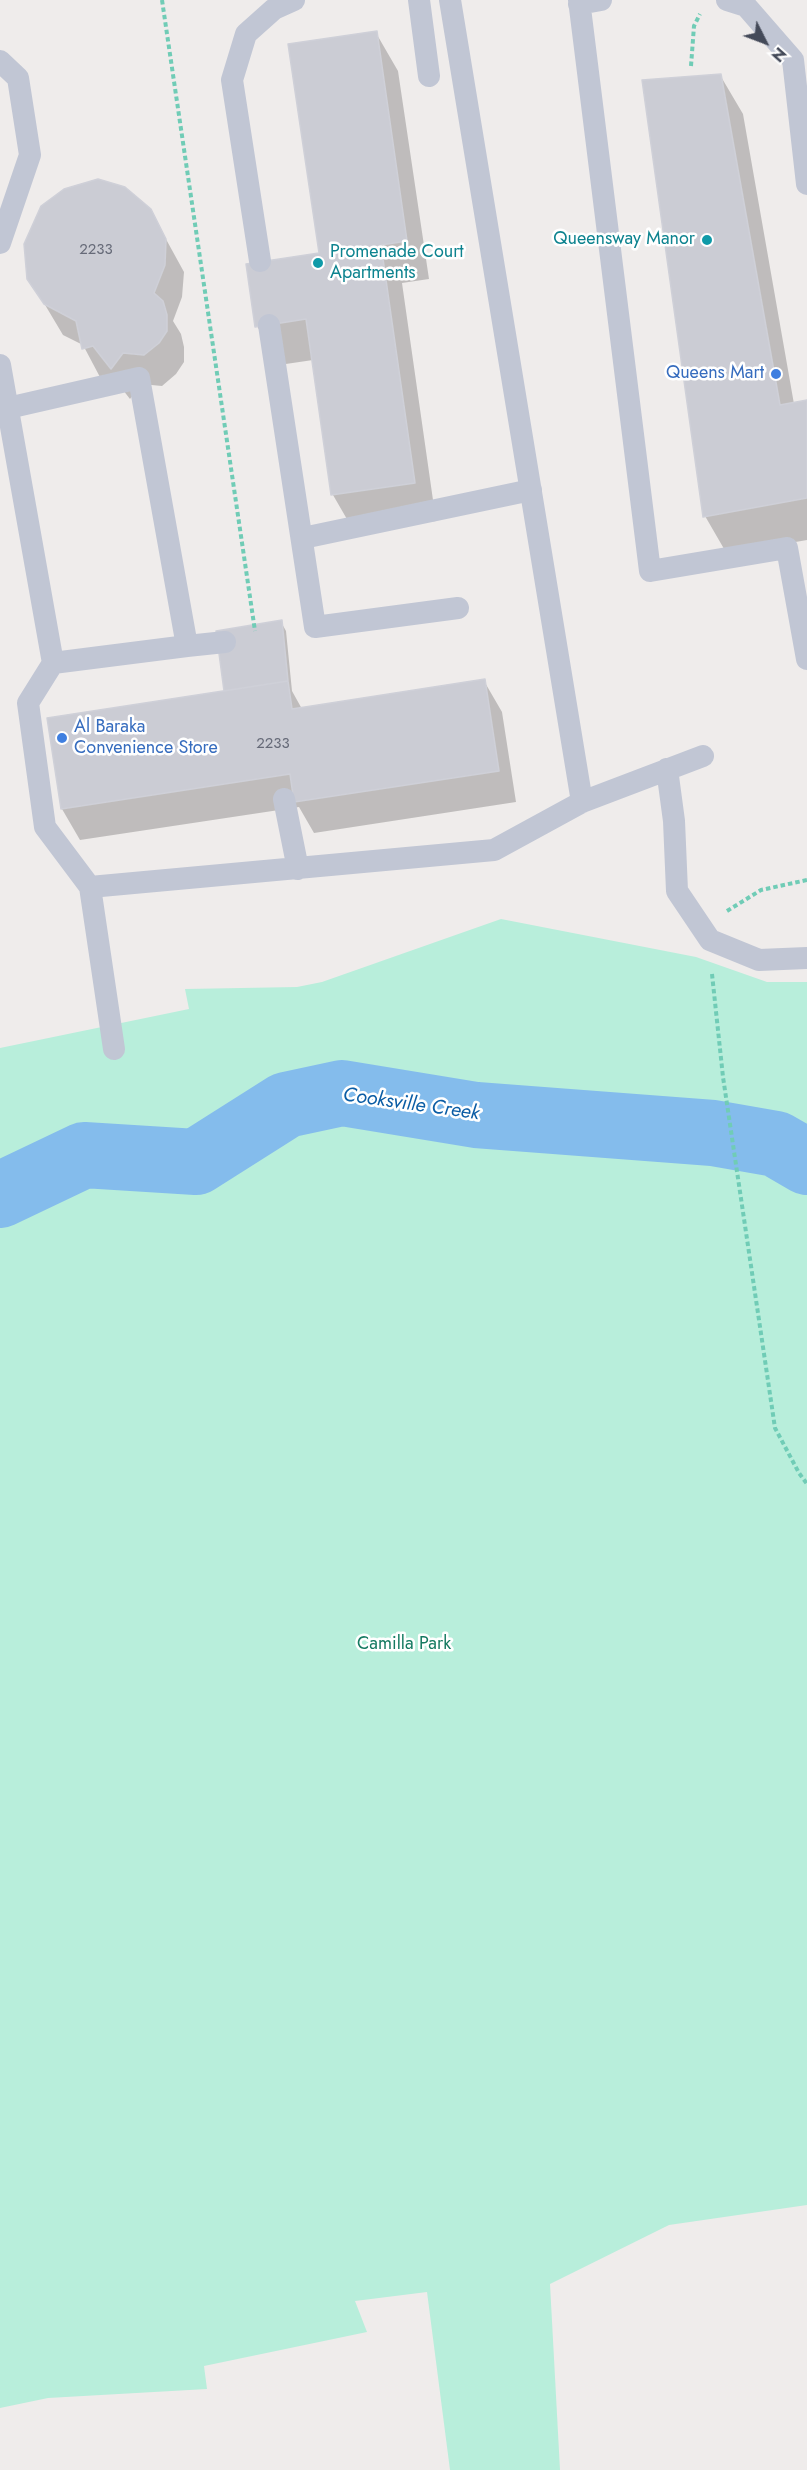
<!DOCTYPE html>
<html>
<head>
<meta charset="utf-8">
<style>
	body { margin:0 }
	#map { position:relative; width:807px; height:2470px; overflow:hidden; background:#efeceb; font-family:Jost,sans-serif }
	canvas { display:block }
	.north { position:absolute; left:735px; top:12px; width:60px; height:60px; -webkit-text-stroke:4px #fff; paint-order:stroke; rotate:132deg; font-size:16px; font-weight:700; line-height:24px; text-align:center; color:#444a59 }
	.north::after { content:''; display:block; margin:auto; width:21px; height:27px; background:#444a59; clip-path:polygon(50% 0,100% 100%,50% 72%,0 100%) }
</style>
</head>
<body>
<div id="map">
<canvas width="807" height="2470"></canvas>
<div class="north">N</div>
</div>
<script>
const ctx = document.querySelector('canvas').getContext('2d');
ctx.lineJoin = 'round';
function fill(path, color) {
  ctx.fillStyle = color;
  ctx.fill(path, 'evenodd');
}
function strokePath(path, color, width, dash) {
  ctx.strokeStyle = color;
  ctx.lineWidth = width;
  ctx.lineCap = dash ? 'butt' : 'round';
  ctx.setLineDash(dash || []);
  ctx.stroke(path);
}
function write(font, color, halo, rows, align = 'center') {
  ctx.font = font + ' Jost,sans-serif';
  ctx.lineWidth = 5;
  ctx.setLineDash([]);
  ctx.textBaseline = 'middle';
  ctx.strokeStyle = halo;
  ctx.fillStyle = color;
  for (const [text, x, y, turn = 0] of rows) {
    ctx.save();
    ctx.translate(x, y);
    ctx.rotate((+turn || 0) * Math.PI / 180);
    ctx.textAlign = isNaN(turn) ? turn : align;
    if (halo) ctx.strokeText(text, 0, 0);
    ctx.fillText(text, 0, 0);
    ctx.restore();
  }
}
fill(new Path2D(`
	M501 919 696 957 767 982H807V2205L669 2225 550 2284 560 2470H450L427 2292 355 2301 367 2332 204 2366 207 2389 48 2398 0 2408V1048L189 1009 185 989 297 987 322 982Z`), '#b8eedb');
fill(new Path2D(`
	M376 33 398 71 429 279 402 283 436 521 355 533 333 495 313 360 279 365 257 326 320 254Z
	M720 75 743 114 794 404 807 402V540L727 554 705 516Z
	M150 210 184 272 182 297 173 321 181 334 184 347V362L176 374 162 386 141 384 130 399 112 376 101 379 83 345 63 335 29 278Z
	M281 622 286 631 292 691 302 709 484 681 502 712 516 802 314 833 299 807 80 840 62 809 226 692Z`), '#0003');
strokePath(new Path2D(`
	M0 1195 84 1155 196 1162 286 1105 342 1093 476 1115 713 1133 776 1144 807 1162`), '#84bcec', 66);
const building = new Path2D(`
	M377 31 407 241 381 245 415 483 331 495 306 319 255 327 246 264 319 253 288 44Z
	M721 74 780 405 807 400V498L703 517 642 80Z
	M98 179 125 187 151 209 166 239 165 265 154 293 163 301 167 315V331L159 343 144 355 123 353 111 369 93 346 82 349 76 321 44 304 27 279 24 244 41 206 64 189Z
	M282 620 288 681 224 691 216 631Z
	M485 679 499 771 294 802 290 774 61 809 47 718 288 681 292 709Z`);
fill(building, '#cbccd4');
strokePath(building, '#cfd0d8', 1.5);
strokePath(new Path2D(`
	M162 0 255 631
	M691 66 694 26 700 14
	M727 911 761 890 807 880
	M712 974 723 1077 775 1428 799 1473 807 1484`), '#70ccb6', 4, [4.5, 3]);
strokePath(new Path2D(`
	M419 0 429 76
	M450 0 582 802
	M579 0 650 571 787 548 807 659
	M727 0 746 6 793 60 807 184
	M579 4 601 0
	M0 61 18 78 30 155 0 243
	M260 261 232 80 246 34 274 9 294 0
	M269 325 315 627 458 608
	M0 365 53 663 187 646 139 378 8 408
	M303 538 531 490
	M187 646 225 642
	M53 663 28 703 45 827 90 887 114 1049
	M667 769 674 821 677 891 710 940 759 960 807 958
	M284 799 298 869
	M90 887 494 850 582 802 703 756`), '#c1c6d4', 22);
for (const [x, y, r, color] of [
	[707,240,6,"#0f9aa8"],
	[318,263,6,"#0f9aa8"],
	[776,374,6,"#3f7fe0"],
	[62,738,6,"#3f7fe0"]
]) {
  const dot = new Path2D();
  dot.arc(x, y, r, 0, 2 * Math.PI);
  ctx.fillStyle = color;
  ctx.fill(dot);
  strokePath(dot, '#fff', 2);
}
write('15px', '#666a78', null, [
	["2233",96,250],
	["2233",273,744]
]);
write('18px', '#0d838f', '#fff', [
	["Queensway Manor",695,240],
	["Promenade Court",330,253,"left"],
	["Apartments",330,274,"left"]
], 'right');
write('18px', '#366cbe', '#fff', [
	["Queens Mart",764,374],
	["Al Baraka",74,728,"left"],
	["Convenience Store",74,749,"left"]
], 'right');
write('18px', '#157a61', '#fff', [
	["Camilla Park",404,1645]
]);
write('italic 20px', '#0b5da5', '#fff', [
	["Cooksville Creek",411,1105,8]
]);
</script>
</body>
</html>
